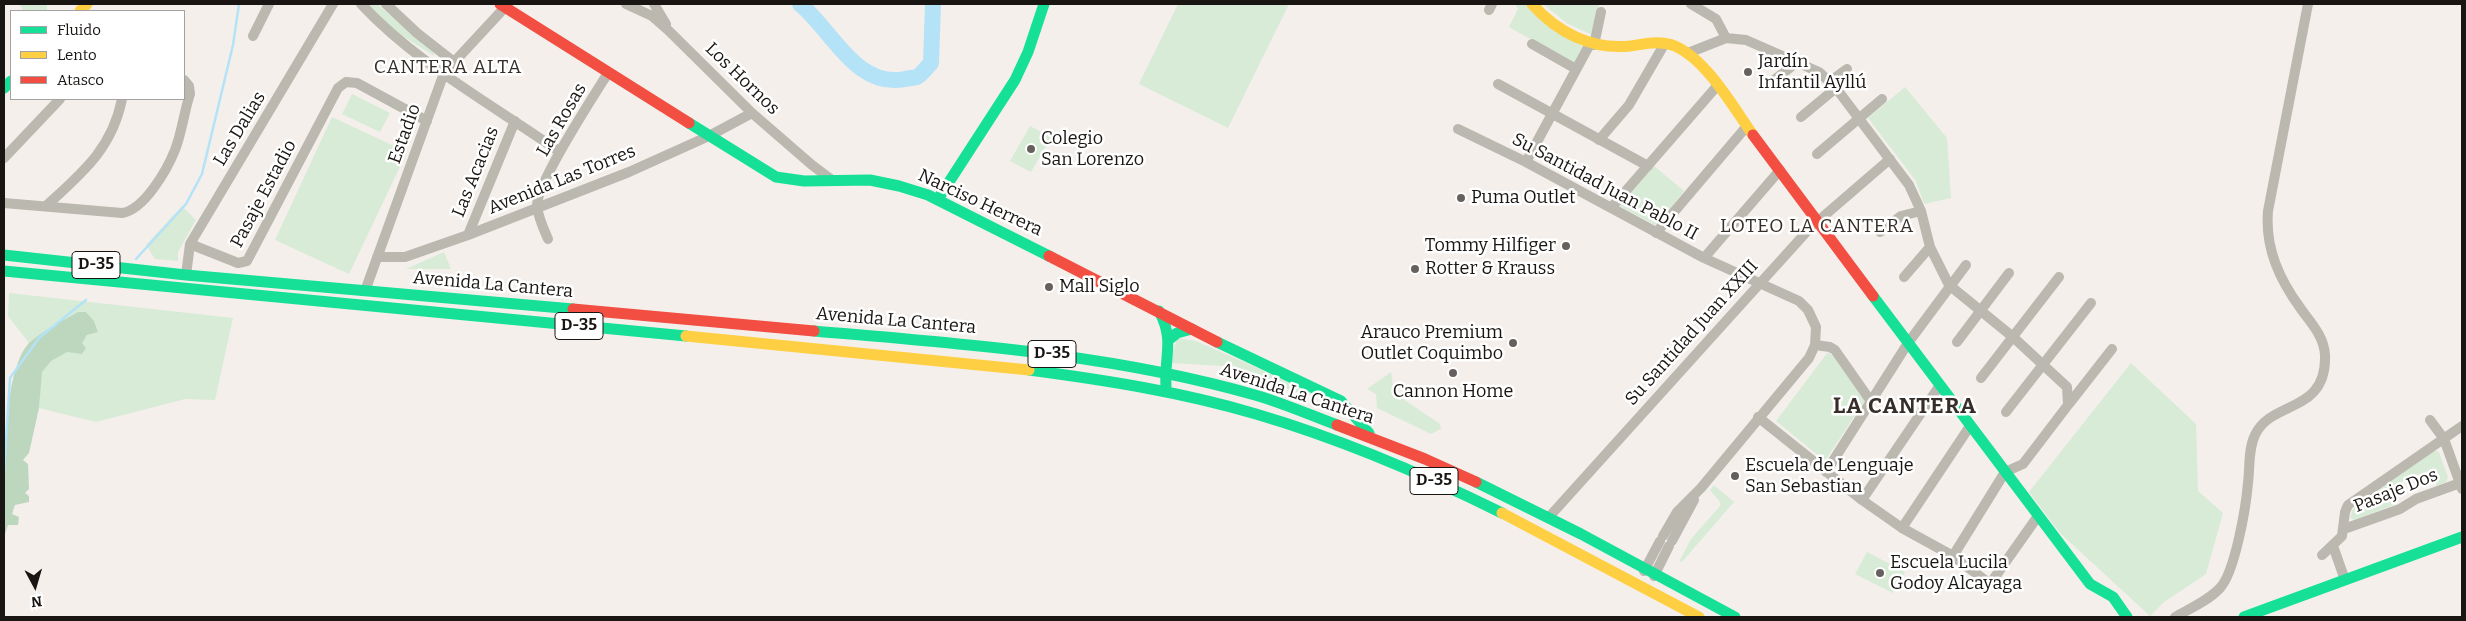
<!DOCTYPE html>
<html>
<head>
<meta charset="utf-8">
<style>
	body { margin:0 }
	#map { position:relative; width:2466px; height:621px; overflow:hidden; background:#f4efeb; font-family:Bitter,serif }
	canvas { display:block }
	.frame { position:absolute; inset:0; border:5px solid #191513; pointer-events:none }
	.legend { position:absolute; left:10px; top:10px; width:175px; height:90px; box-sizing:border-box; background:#fff; border:1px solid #a3a1a1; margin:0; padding:6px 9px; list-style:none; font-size:15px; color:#191513 }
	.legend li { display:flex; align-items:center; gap:10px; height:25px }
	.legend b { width:25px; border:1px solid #a3a1a1 }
	.north { position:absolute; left:10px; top:561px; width:50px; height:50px; -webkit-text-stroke:4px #fff; paint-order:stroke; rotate:174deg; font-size:14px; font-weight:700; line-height:20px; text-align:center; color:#191513 }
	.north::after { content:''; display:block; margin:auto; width:18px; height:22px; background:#191513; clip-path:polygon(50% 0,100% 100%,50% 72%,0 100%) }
</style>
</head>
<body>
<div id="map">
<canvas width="2466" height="621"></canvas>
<div class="frame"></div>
<ul class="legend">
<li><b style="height:6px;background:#16e098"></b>Fluido</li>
<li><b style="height:6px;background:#ffcf43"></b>Lento</li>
<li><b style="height:6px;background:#f24e42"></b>Atasco</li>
</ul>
<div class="north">N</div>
</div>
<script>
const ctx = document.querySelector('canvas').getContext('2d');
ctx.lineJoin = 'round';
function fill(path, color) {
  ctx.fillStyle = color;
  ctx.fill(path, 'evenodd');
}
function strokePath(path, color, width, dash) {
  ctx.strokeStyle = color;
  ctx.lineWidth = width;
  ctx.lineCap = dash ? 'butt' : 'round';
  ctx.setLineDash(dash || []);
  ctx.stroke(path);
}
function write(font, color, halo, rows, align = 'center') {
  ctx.font = font + ' Bitter,serif';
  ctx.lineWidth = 5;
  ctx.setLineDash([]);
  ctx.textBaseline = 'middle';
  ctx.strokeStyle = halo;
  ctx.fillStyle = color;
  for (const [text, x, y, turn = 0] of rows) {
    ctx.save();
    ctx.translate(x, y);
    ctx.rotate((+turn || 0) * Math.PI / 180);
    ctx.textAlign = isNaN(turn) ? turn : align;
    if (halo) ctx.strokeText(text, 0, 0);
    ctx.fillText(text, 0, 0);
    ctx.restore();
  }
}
fill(new Path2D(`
	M19 4H47V11H24Z
	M365 4H377L434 53V56L389 27Z
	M1178 4H1289L1228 128 1139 84Z
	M1515 4H1526L1584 48 1574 64 1509 27 1518 9Z
	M1543 4H1599L1593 33 1590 34 1568 24Z
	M1905 87 1947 138 1951 198 1924 204 1916 181 1868 118Z
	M352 94 390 113 380 132 342 114Z
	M332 117 407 152 349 274 275 240Z
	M1030 126 1051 137 1031 172 1010 161Z
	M1654 166 1684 191 1657 226 1619 206Z
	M182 206 196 220 178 252V261L155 259 146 245Z
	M444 252 451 269H406Z
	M9 293 233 318 215 400 185 399 96 422 39 408C40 400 40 377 42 372 48 354 77 352 87 335L98 332 94 321 86 312 65 320 29 343 8 316Z
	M1177 338 1196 341 1312 392 1308 396 1223 366 1170 363Z
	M1828 352 1833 356 1865 400 1825 461 1776 421Z
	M2131 363 2196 424 2198 491 2223 513 2206 574 2164 602 2150 616 2060 533 2029 492Z
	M1391 372 1394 393 1440 424 1441 429 1431 434 1377 408 1376 394 1367 389Z
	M2434 450 2439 452 2448 477 2446 482 2437 486 2431 470 2407 479 2389 489 2394 505 2354 520 2350 517 2353 509Z
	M1714 485 1734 502 1681 563 1680 560 1691 539 1720 506V502L1710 490Z
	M1867 552 1905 572 1893 593 1855 574Z`), '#d7ebd7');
fill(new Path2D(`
	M78 312H86L94 321 98 332 87 335 82 343 86 348 82 354 67 352 51 361 42 372 39 408 29 453 23 460 28 464 29 489 25 493 29 496V502L15 505 12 514 19 517 18 525H8L4 537C4 491 0 374 29 343 43 331 62 321 78 312Z`), '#bcd7be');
strokePath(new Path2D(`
	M136 259 186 204 202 174 233 45 239 4
	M4 474 10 378 39 338 86 300`), '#b4e2f7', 2.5);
strokePath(new Path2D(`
	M800 4C832 30 856 89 905 79 909 78 914 78 917 77 922 74 927 67 931 63L933 4`), '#b4e2f7', 16);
strokePath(new Path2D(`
	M361 4C417 64 493 105 560 152
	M386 4 417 33 454 62
	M626 4 652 16 668 30 752 113 812 165 832 180
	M654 4 666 24
	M1691 4 1716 19 1726 38
	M1489 10 1492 4
	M253 36 269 4
	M1532 44 1576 69
	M1594 45 1601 12
	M1688 53 1726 38 1746 40 1819 72 1836 88 1909 185 1921 211 1930 247 1949 285 2013 337 2067 387 2068 405 2023 464 2005 472 1953 556
	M1773 81 1797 62
	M1829 82 1847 69
	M1498 84 1648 166
	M1801 117 1836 88
	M1458 129 1526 162 1704 258 1799 301 1808 310 1816 327 1815 345 1809 358 1701 488 1677 512 1663 536
	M1599 140 1629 105 1665 43
	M1817 154 1882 99
	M4 158 60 99
	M1526 162 1590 44
	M4 203 122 213C144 210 167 170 175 150 182 132 184 112 190 94L189 86 184 80
	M46 206C82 173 112 149 122 99
	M1611 208 1717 86
	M1880 232 1901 216 1921 211
	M1656 233 1747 126
	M468 235 515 121
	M548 239C544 230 538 217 537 206 536 184 593 97 608 73
	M190 244 238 263 247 261 338 88 346 82 357 83 427 121
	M377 257H405L468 235 629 172 709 136 752 113
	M1704 258 1780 170
	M186 275 190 244 333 4
	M1904 277 1930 247
	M365 291 444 73 508 4
	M1957 342 2009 273
	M1815 345 1830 347 1835 350 1870 400
	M1981 378 2059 277
	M2069 404 2112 349
	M2006 412 2091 303
	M1758 417 1862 500 1902 528 1953 556 1990 584 2038 516
	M2430 420 2444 439 2462 489
	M1826 472 1908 343 1966 265
	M1862 500 1940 385
	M1549 517 1810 228 1890 159
	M1902 528 1970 426
	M2344 529 2400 509 2416 499 2460 483
	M1672 541 1694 500
	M2333 546 2345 580
	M2322 555 2342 536 2345 512 2348 505 2462 426
	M1644 571 1660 541
	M1654 576 1669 546
	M2175 617C2189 609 2208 601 2220 588 2235 572 2246 507 2248 483 2250 468 2248 449 2255 435 2271 400 2327 414 2325 355 2324 336 2311 323 2301 309 2279 279 2265 248 2268 211L2308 4`), '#bbb8b0', 10);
strokePath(new Path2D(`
	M4 88 11 81
	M689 123 776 177 804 181 870 180 899 186 928 195 1049 256
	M938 199 1015 80 1028 52 1044 4
	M4 255 186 275 573 309
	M4 271 686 336
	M1873 296 2090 584 2113 597 2127 617
	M1159 311C1175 341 1164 355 1166 386
	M814 331C963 344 1112 354 1255 395 1283 403 1310 415 1337 425
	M1171 338 1177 333 1192 329
	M1217 342 1341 401
	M1029 370C1105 380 1182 392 1256 414 1341 439 1423 474 1502 513
	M1341 401 1369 433
	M1476 482 1581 534 1735 617
	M2244 617 2462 537`), '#16e098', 11);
strokePath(new Path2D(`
	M1532 4C1557 32 1591 50 1630 46 1645 44 1660 40 1675 46 1707 60 1733 107 1753 135
	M80 11 87 4
	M686 336 1029 370
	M1502 513 1699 617`), '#ffcf43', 11);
strokePath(new Path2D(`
	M500 4 689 123
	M1753 135 1873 296
	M1049 256 1217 342
	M573 309 814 331
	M1337 425 1425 459 1476 482`), '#f24e42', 11);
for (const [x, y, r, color] of [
	[1748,72,5,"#66615f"],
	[1031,149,5,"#66615f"],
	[1461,198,5,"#66615f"],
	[1566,246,5,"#66615f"],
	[1415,269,5,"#66615f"],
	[1049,287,5,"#66615f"],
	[1513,343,5,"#66615f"],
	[1453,373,5,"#66615f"],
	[1735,476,5,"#66615f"],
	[1880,573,5,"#66615f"]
]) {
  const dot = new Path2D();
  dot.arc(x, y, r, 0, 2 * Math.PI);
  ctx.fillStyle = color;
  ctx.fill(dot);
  strokePath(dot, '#fff', 2);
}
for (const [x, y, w] of [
	[96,265,48],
	[579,326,48],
	[1052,354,48],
	[1434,481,48]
]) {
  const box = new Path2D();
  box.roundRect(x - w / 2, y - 13.5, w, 27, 4);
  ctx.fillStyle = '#fff';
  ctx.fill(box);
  strokePath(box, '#191513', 1);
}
write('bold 16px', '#191513', null, [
	["D-35",96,265],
	["D-35",579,326],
	["D-35",1052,354],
	["D-35",1434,481]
]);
write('18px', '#191513', '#fff', [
	["Jardín",1758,62],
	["Infantil Ayllú",1758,83],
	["Colegio",1041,139],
	["San Lorenzo",1041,160],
	["Puma Outlet",1471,198],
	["Tommy Hilfiger",1556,246,"right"],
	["Rotter & Krauss",1425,269],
	["Mall Siglo",1059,287],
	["Arauco Premium",1503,333,"right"],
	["Outlet Coquimbo",1503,354,"right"],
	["Cannon Home",1453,392,"center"],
	["Escuela de Lenguaje",1745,466],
	["San Sebastian",1745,487],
	["Escuela Lucila",1890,563],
	["Godoy Alcayaga",1890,584]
], 'left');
write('18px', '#191513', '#fff', [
	["Los Hornos",742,79,44],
	["Las Rosas",562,120,-60],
	["Las Dalias",240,129,-59],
	["Estadio",405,134,-70],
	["Las Acacias",476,172,-68],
	["Avenida Las Torres",562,180,-22],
	["Su Santidad Juan Pablo II",1605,187,28],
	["Pasaje Estadio",264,194,-62],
	["Narciso Herrera",980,203,25],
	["Avenida La Cantera",493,285,5],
	["Avenida La Cantera",896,321,5],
	["Su Santidad Juan XXIII",1692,333,-48],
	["Avenida La Cantera",1297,394,18],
	["Pasaje Dos",2396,491,-22]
]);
ctx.letterSpacing = '1px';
write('19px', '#352e29', '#fff', [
	["CANTERA ALTA",448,68],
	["LOTEO LA CANTERA",1817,227]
]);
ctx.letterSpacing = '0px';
ctx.letterSpacing = '1px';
write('bold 22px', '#352e29', '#fff', [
	["LA CANTERA",1905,407]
]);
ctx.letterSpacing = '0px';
</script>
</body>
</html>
